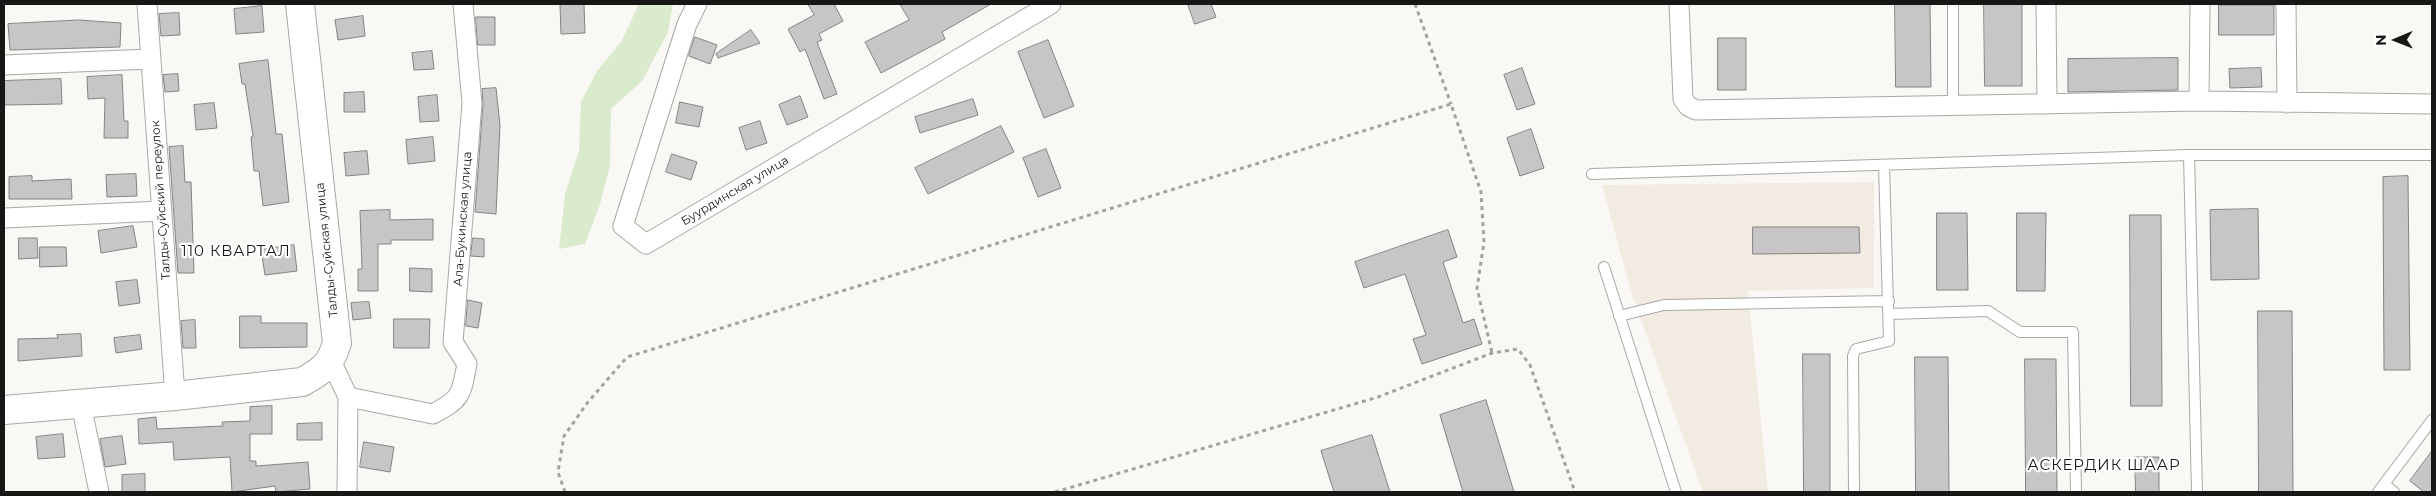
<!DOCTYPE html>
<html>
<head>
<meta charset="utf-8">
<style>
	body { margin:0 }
	#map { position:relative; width:2436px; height:496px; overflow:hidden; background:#faf8f5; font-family:Montserrat,sans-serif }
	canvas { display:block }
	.frame { position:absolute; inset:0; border:5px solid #181716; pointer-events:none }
	.north { position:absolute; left:2371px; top:15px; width:50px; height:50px; -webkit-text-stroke:4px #fff; paint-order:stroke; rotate:269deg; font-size:14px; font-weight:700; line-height:20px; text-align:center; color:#181716 }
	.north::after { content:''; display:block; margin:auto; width:18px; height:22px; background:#181716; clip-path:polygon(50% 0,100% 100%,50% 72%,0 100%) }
</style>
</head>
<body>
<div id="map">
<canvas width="2436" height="496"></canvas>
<div class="frame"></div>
<div class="north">N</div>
</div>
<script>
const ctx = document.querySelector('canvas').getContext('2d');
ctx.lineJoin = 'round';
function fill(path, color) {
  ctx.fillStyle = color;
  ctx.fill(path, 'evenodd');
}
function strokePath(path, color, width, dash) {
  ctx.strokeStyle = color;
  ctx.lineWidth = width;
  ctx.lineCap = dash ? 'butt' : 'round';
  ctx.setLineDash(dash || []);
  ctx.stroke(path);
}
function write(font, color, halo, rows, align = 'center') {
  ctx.font = font + ' Montserrat,sans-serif';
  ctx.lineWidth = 4.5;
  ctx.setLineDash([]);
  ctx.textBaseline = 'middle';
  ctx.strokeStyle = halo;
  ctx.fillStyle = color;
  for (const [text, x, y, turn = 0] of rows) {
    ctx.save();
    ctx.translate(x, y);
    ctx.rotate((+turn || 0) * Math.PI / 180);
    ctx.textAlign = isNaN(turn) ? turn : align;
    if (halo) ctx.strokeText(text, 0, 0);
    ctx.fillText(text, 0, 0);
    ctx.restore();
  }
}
fill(new Path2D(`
	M1874 182V288L1748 291 1768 492H1703L1632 295 1602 185Z`), '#f2ebe2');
fill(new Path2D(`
	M639 4H673L668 32 642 81 611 109 610 166 600 204 585 244 559 249 565 194 579 151 581 102 597 71 621 42Z`), '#d9eacd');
const building = new Path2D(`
	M584 4 585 33 561 34 560 5Z
	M808 4H834L843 21 819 34 822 40 817 42 837 94 824 99 805 49 800 52 788 29 814 15Z
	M900 4H991L942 32 945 39 881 73 865 42 909 20Z
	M1188 4H1211L1216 17 1195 24Z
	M1895 4H1930L1931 87H1896Z
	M1984 4H2022V86H1985Z
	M2219 5H2274V35H2219Z
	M262 6 264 32 236 34 234 9Z
	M179 13 180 35 161 36 159 14Z
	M363 16 365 36 338 40 335 20Z
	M476 17H495V45H478Z
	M79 20 121 23 120 47 10 50 8 24Z
	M751 30 760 43 718 58 716 54Z
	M695 37 717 45 710 64 689 56Z
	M1718 38H1746V90H1718Z
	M1048 40 1074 106 1044 118 1018 52Z
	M432 51 434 69 414 70 412 53Z
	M2178 58V90L2068 92V59Z
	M268 60 276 134H282L289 202 263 206 259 171H254L251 137 253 136 245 84H242L239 64Z
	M1522 68 1535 104 1517 110 1504 75Z
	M2261 68 2262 87 2230 88 2229 69Z
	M178 74 179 91 165 92 163 75Z
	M122 75 124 121H128V138H104L105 98 88 99 87 77Z
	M61 79 62 104 4 105V81Z
	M496 88 500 125 496 214 475 212 483 104 482 89Z
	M364 92 365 112H344V93Z
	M437 95 439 121 420 122 418 97Z
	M800 96 808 117 787 125 779 105Z
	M973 99 978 115 920 133 915 117Z
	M680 102 703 107 699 127 676 123Z
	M214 103 217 128 196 130 194 105Z
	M760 121 767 143 746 150 739 128Z
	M1001 126 1014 152 928 194 915 168Z
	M1531 129 1544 168 1520 176 1507 138Z
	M433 137 435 161 408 164 406 140Z
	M183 146 185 182H191L194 273H178L169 147Z
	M1046 149 1061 188 1038 197 1023 158Z
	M367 151 369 174 346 176 344 153Z
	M672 154 697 162 691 180 666 172Z
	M136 174 137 196 107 197 106 175Z
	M32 176V181L71 179 72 199H9V177Z
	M2408 176 2410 370H2384L2383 177Z
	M2258 209 2259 279 2211 280 2210 210Z
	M390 210V220L433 219V240H391V244H378V291H358V269H362L360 211Z
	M1937 213H1967L1968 290H1937Z
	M2017 213H2046L2045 291H2017Z
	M2130 215H2161L2162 406H2131Z
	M133 226 137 247 101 253 98 231Z
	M1753 227H1859L1860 253 1753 254Z
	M1448 230 1457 257 1443 262 1463 323 1474 319 1482 344 1422 364 1413 339 1426 335 1405 274 1364 288 1355 262Z
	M19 238H37L38 258 19 259Z
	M473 238 484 239V257L471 256Z
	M294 245 297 271 265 275 261 250Z
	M40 247H66L67 266 40 267Z
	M410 268 432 269V292L410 291Z
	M137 280 140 303 119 306 116 282Z
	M468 300 482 303 478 328 466 326Z
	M369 302 371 318 353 320 351 303Z
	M2258 311H2292L2293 492H2259Z
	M240 316H261V323H307V347L240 348Z
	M394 319H430L429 348H394Z
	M195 320 196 348H183L181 321Z
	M81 334 82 356 18 361V339L58 338 57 335Z
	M140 335 142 349 116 353 114 338Z
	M1803 354H1830V492H1804Z
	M1915 357H1948L1949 492H1916Z
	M2025 359H2056L2057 492H2026Z
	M1486 400 1514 492H1463L1440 415Z
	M272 406V434H250V461H256V466L308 462 310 489 276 492 275 486 232 492 230 457 174 460 173 442 139 444 138 419 156 417 157 429 223 426 222 422 250 421V407Z
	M322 423V440H297V424Z
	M63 434 65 457 38 459 36 437Z
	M1372 435 1390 492H1334L1321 451Z
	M122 436 126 464 105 467 100 439Z
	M364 442 394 447 390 472 360 467Z
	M2432 451V492H2424L2410 481Z
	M2135 457H2159V492H2136Z
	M145 474V492H122V475Z`);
fill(building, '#c8c5c7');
strokePath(building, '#858284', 1);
const lane = new Path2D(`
	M1953 4V106
	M2189 155 2197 492
	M1592 174 2189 155H2432
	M1604 267 1676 492
	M1889 314 1988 311 2020 332H2073L2076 492
	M1619 316 1664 305 1889 301
	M2384 484 2394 492
	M1854 492 1853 356 1856 349 1889 341 1884 165
	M2378 492 2432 420`);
const street = new Path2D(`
	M147 4 175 396
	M697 4 687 24 623 226 646 244 1051 4
	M1679 4 1683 99 1688 106 1696 110 2199 101
	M2046 4 2047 104
	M2200 4 2199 101 2432 104
	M2286 4 2287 103
	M4 65 150 59
	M4 218 162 211
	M331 361 348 397 347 492
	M348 397 433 414C461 399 461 396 467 364L453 342 472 103 463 4
	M81 404 99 492`);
const secondary = new Path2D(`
	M4 410 175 396 302 382C322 371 330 366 337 343L300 4`);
strokePath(lane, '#aaa8a5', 12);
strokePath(street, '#aaa8a5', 21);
strokePath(secondary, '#aaa8a5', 30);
strokePath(new Path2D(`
	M1415 4 1451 104
	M565 492 558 472 564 436 588 402 627 357 1451 104 1481 192 1484 242 1477 288 1492 353
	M1055 492 1378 397 1492 353 1518 349 1530 365 1575 492`), '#a4a2a0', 3, [4, 4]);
strokePath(lane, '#fff', 10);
strokePath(street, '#fff', 19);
strokePath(secondary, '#fff', 28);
write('12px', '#181716', '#fff', [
	["Буурдинская улица",735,191,-31],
	["Талды-Суйский переулок",161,200,-94],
	["Ала-Букинская улица",463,219,-86],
	["Талды-Суйская улица",327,250,-96]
]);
ctx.letterSpacing = '1px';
write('15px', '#181716', '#fff', [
	["110 КВАРТАЛ",236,252],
	["АСКЕРДИК ШААР",2104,466]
]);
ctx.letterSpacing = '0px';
</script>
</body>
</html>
